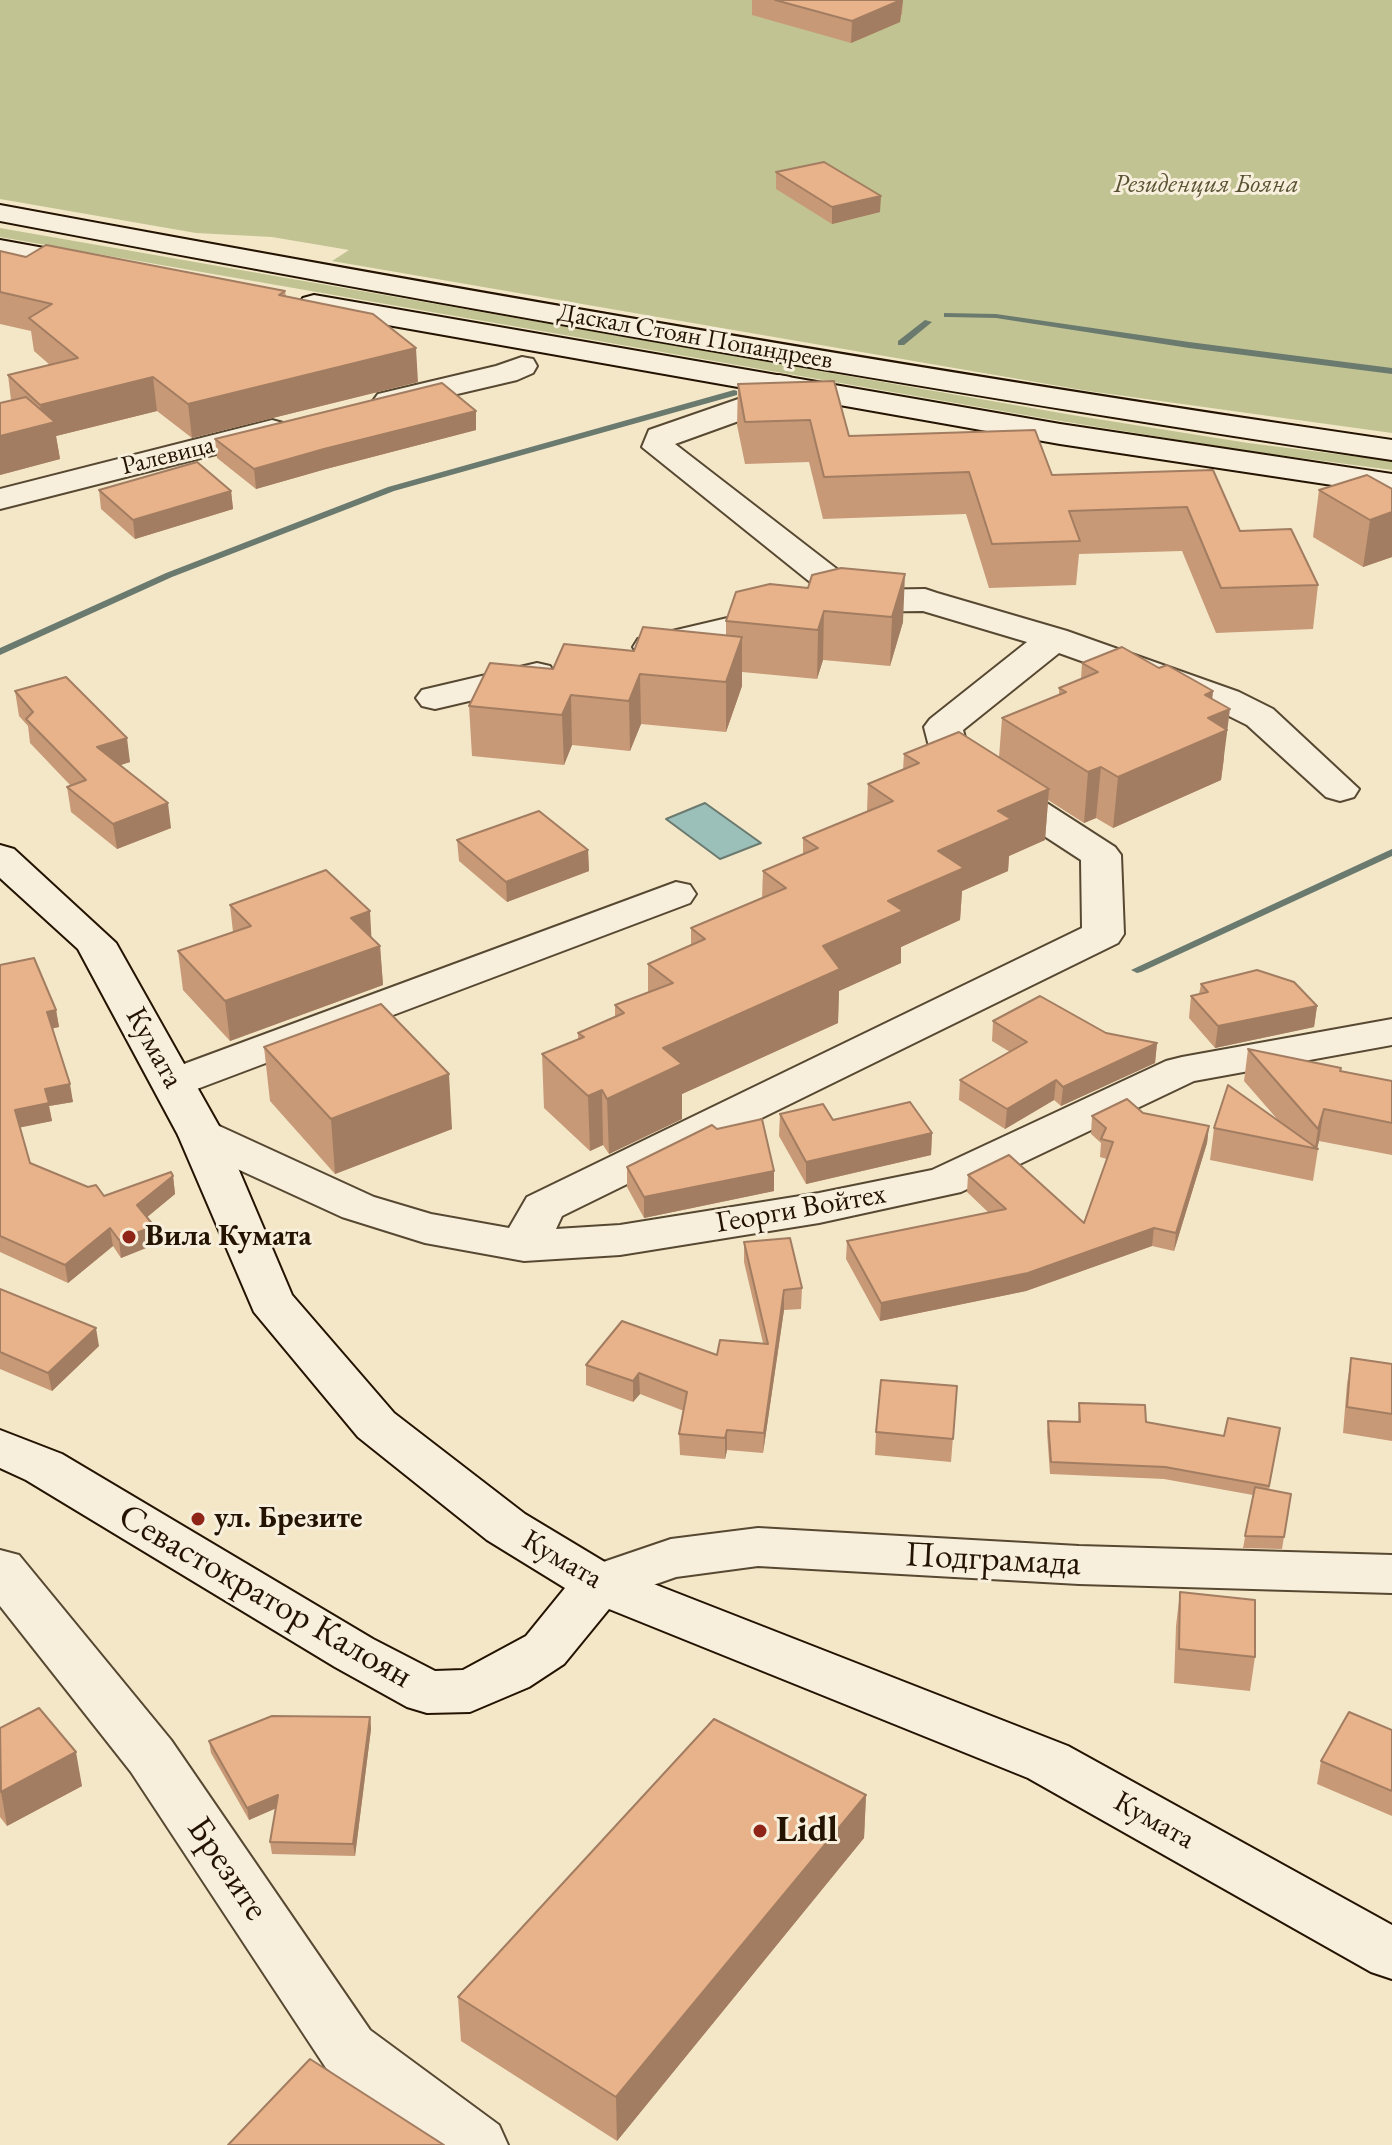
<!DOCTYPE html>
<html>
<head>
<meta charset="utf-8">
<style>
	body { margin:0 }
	canvas { display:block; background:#f3e7c8 }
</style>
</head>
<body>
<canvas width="1392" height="2145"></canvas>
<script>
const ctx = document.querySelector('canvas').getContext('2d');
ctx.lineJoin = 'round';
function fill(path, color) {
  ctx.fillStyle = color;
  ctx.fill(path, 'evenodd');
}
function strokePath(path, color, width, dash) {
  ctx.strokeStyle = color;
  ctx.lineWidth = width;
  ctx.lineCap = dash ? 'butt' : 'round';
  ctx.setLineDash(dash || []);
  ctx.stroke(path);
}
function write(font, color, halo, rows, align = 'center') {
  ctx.font = font + ' "EB Garamond",serif';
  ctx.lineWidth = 6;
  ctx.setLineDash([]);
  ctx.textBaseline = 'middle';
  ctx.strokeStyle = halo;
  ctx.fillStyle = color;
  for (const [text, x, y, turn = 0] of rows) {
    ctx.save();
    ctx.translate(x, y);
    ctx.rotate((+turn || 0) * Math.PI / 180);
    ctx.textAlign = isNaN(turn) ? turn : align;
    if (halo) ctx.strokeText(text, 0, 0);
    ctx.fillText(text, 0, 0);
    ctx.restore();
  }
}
fill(new Path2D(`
	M0 0H1392V433L1088 391 332 261 349 250 272 237 196 233 0 199Z
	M0 228 1072 415 1248 443 1392 461V470L1248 451 1042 418 0 237Z`), '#c1c492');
const water = new Path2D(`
	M705 803 761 843 720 859 666 819Z`);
fill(water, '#9bbfb9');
strokePath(water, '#6b7a6f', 2);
fill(new Path2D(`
	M944 313 996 314 1189 342 1392 368V374L1189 348 996 318 947 317H944Z
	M925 320 932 322 904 345H898V341Z
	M734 390 737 391V395L394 491 172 577 0 655V648L166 573 388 487Z
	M1392 849V856L1141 972 1137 973 1131 970Z`), '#6b7a6f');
const street = new Path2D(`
	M522 357 533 359 537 366 533 373 517 380 389 410 378 408 373 401 378 394 496 366Z
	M779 375 790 377 795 384 772 409 675 444 864 590 925 589 937 593 1067 631 1239 692 1273 709 1359 789 1354 797 1340 801 1326 797 1247 725 1213 708 1059 653 963 730 969 753 1115 847 1121 855 1124 934 1118 943 562 1216 556 1229 620 1225 819 1193 932 1170 1166 1061 1182 1057 1392 1019V1045L1194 1081 961 1192 819 1223 620 1255 524 1261 425 1243 342 1217 185 1145 178 1135 185 1125 201 1121 217 1125 374 1197 431 1214 509 1228 527 1197 1082 928 1081 860 937 766 932 758 924 727 930 719 1027 642 923 611 846 612 834 608 828 601 830 598 642 447 649 430 750 395 768 377Z
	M272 420 283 423 288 430 283 437 0 509V489Z
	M783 605 796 608 801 616 796 624 651 658 638 655 633 647 638 639Z
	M537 663 550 666 555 674 550 682 435 709 422 706 416 698 422 690Z
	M676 882 690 885 696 894 690 903 189 1092 173 1096 157 1092 151 1083 157 1074Z
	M758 1528 1079 1546 1392 1555V1593L1079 1584 758 1566 676 1577 599 1604 580 1598 572 1584 580 1570 671 1539Z
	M0 1550 19 1555 171 1740 370 2030 499 2125 508 2145H428L326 2068 131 1772 0 1606Z`);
const secondary = new Path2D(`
	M0 205C463 291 926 372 1392 440V460C926 391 463 309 0 221Z
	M0 240 88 256 98 259 103 265 98 271 88 274 0 258Z
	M314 295 1060 424 1392 474V494L1060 444 303 310 299 304 303 298Z
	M0 845 14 849 116 943 224 1135 292 1295 394 1413 525 1514 618 1570 1068 1746 1392 1925V1979L1371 1972 1028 1778 609 1609 564 1664 529 1687 470 1712 427 1713 407 1707 335 1667 26 1480 0 1468V1430L62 1454 373 1639 435 1671 463 1670 526 1636 565 1588 487 1540 358 1437 254 1312 178 1135 78 949 0 878Z`);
strokePath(street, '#574832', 4);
strokePath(secondary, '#231300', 4);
fill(street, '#f7efdb');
fill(secondary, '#f7efdb');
fill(new Path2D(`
	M752 0H903L902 15H901L900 22 851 43 752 15Z
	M776 172 880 212 832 224 776 189Z
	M0 251 26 257 285 291 286 297 418 382 192 438 157 411 56 436 60 459 0 475V403L11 400 8 375 50 365 34 351 31 331 0 324Z
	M738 384 849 436 1052 475 1213 470 1240 531 1318 585 1313 629 1216 633 1182 551 1079 554 1076 585 989 588 966 514 823 519 809 462 745 464 737 425Z
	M476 411V430L326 469 256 489 217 458 215 439Z
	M1367 475 1392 557 1363 567 1313 537 1319 490Z
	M99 490 231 491 233 509 135 539 101 509Z
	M812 575 903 622 890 666 823 660 817 679 742 672V686L726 732 641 724 630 751 572 745 564 765 472 756 469 706 553 669 634 651 726 635V621L808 588Z
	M1082 663 1159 668 1213 691 1212 699 1224 759 1221 780 1113 828 1096 818 1084 823 1048 800 1045 840 1009 856 1008 871 962 891 960 920 901 947V963L839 991 838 1023 682 1094V1119L609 1154 603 1145 590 1151 544 1108 542 1054 578 1040V1033L615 1017V1005L648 993V964L691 945V928L762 898 763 871 803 854V838L867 811 868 784 903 770 904 754 999 757 1002 718 1059 695V688L1081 679Z
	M15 691 130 762 120 765 171 828 117 849 71 812 67 787 71 786 30 743 28 726 19 716Z
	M457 840 588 850 589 871 507 902 459 861Z
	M230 905 372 938 380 946 383 985 230 1041 183 990 178 951 233 932Z
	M0 965 56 1010 59 1027 53 1028 73 1102 49 1106 52 1121 20 1127 30 1163 104 1196 173 1176 175 1194 147 1217 154 1226 156 1244 121 1258 113 1246 68 1283 0 1252Z
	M1201 984 1317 1006 1314 1027 1215 1048 1189 1018 1191 996 1199 994Z
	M993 1021 1106 1033 1157 1043 1155 1063 1061 1106 1054 1100 1005 1129 959 1100 960 1080 1010 1052 992 1041Z
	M264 1047 452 1129 335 1174 270 1101Z
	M1248 1049 1340 1071 1392 1081V1155L1319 1141 1317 1148 1318 1149 1313 1181 1210 1160 1214 1128 1278 1120 1244 1081Z
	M1143 1113 1209 1126 1207 1143 1174 1251 1152 1246 1026 1291 880 1321 846 1259 847 1241 989 1213 967 1192 968 1175 1084 1223 1107 1159 1100 1157 1101 1143 1091 1134 1092 1116Z
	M780 1114 833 1120 932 1133 931 1155 806 1184 779 1136Z
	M627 1167 774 1191 644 1218 627 1187Z
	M744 1242 802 1288 801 1309 784 1310 763 1453 727 1450 725 1459 680 1455 679 1434 684 1411 640 1394 633 1402 586 1385V1365L717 1355 763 1343 744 1262Z
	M0 1289 99 1346 52 1391 0 1369Z
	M1351 1358 1392 1364V1441L1343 1433 1347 1384Z
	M957 1386 951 1462 875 1455 876 1432Z
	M1079 1403 1146 1422 1224 1436 1280 1428 1269 1490 1291 1494 1282 1549 1243 1548 1253 1495 1164 1479 1050 1474 1047 1432 1048 1421 1078 1422Z
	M1180 1592 1255 1657 1250 1691 1174 1683 1176 1626Z
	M370 1717 371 1729 355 1856 272 1854 270 1842 276 1808 249 1820 211 1753 209 1741Z
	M0 1728 82 1786 7 1826 0 1817Z
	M1392 1730V1816L1317 1784 1321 1761Z
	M866 1795 864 1838 617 2141 461 2041 458 1997Z`), '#c89977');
fill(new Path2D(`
	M892 0H903L900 22 851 43 852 21Z
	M881 196 880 212 832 224V207Z
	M416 348 418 382 192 438 188 404Z
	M153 377 157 411 56 436 60 459 0 475V436L43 425 40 405Z
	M476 411V430L326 469 256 489 254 469 324 449Z
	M231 491 233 509 135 539 133 520Z
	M1392 512V557L1363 567 1370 520Z
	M905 574 903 622 890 666 892 617Z
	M824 611 823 660 817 679 818 630Z
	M742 637V686L726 732V682Z
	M640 674 641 724 630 751 629 701Z
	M1213 691 1210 717 1230 709 1221 780 1113 828 1118 777 1205 695Z
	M571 695 572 745 564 765 562 715Z
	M127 738 130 762 100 772 97 747Z
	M1101 767 1096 818 1084 823 1088 772Z
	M1049 789 1045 840 1009 856 1008 871 962 891 960 920 901 947V963L839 991 838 1023 682 1094V1119L609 1154 607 1099 663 1048 823 946 888 901 938 851 998 811Z
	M168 803 171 828 117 849 113 824Z
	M588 850 589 871 507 902 506 882Z
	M370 911 372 948 380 946 383 985 230 1041 225 1001 351 918Z
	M1317 1006 1314 1027 1215 1048 1218 1026Z
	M56 1010 59 1027 50 1029 47 1012Z
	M1157 1043 1155 1063 1061 1106 1063 1087Z
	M449 1074 452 1129 335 1174 331 1119Z
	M1056 1080 1054 1100 1005 1129 1007 1109Z
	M70 1084 73 1102 49 1106 52 1121 18 1128 15 1110 45 1089Z
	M602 1090 603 1145 590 1151 588 1096Z
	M1324 1109 1319 1141 1317 1149 1315 1148 1318 1129Z
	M1209 1126 1207 1143 1174 1251 1176 1233Z
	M932 1133 931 1155 806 1184V1162Z
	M774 1171V1191L644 1218V1197Z
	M173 1176 175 1194 140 1223 137 1205Z
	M154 1226 156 1244 121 1258 119 1240Z
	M110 1228 113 1246 68 1283 65 1265Z
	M1154 1228 1152 1246 1026 1291 880 1321 881 1303Z
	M784 1290V1310L763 1453 764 1433Z
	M96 1328 99 1346 52 1391 48 1373Z
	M639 1373 640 1394 633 1402V1381Z
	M727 1430V1450L725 1459V1438Z
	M370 1717 371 1729 355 1856 353 1844Z
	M76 1752 82 1786 7 1826 1 1792Z
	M278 1795 279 1807 249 1820 247 1808Z
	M866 1795 864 1838 617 2141 616 2097Z`), '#a27d61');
const building = new Path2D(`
	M775 0H901L852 21Z
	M824 162 881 196 832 207 776 172Z
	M46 245 285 291 279 295 373 314 416 348 188 404 153 377 40 405 8 375 78 358 29 318 52 304 0 292V251L26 257Z
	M834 381 849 436 1035 430 1052 475 1213 470 1240 531 1291 529 1318 585 1221 588 1187 507 1069 511 1080 541 992 544 969 472 824 477 810 420 745 422 738 384Z
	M442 383 476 411 324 449 254 469 215 439Z
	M26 397 55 422 0 436V403Z
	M197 462 231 491 133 520 99 490Z
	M1367 475 1392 489V512L1370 520 1319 490Z
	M841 568 905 574 892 617 824 611 818 630 726 621 736 592 770 584 808 588 812 575Z
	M643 627 742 637 726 682 640 674 629 701 571 695 562 715 469 706 490 663 553 669 564 644 634 651Z
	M1122 647 1159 668 1167 665 1213 691 1205 695 1230 709 1208 718 1227 730 1118 777 1101 767 1088 772 1002 718 1066 692 1059 688 1098 672 1082 663Z
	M66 677 127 738 97 747 168 803 113 824 67 787 86 780 26 719 33 712 15 691Z
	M959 732 1049 789 998 811 1011 819 938 851 964 868 888 901 903 911 823 946 840 969 663 1048 682 1064 607 1099 602 1090 588 1096 542 1054 584 1037 578 1033 624 1013 615 1005 673 983 648 964 705 939 691 928 786 888 763 871 818 848 803 838 893 801 868 784 919 763 904 754Z
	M539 811 588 850 506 882 457 840Z
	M326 870 370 911 351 918 380 946 225 1001 178 951 251 926 230 905Z
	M34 958 56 1010 47 1012 70 1084 45 1089 49 1103 15 1110 30 1163 88 1187 96 1185 104 1196 171 1172 173 1176 137 1205 154 1226 119 1240 110 1228 65 1265 0 1236V965Z
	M1257 970 1294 982 1317 1006 1218 1026 1191 996 1208 992 1201 984Z
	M1040 996 1106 1033 1157 1043 1063 1087 1056 1080 1007 1109 960 1080 1027 1042 993 1021Z
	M381 1004 449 1074 331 1119 264 1047Z
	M1248 1049 1341 1068 1340 1071 1392 1081V1123L1324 1109 1318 1129Z
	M1228 1085 1318 1149 1214 1128Z
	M1127 1099 1143 1113 1209 1126 1176 1233 1154 1228 1028 1273 881 1303 847 1241 1006 1209 968 1175 1009 1155 1084 1223 1113 1142 1101 1139 1106 1128 1092 1116Z
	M910 1102 932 1133 806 1162 780 1114 823 1104 833 1120Z
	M762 1119 774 1171 644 1197 627 1167 712 1125 717 1129Z
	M790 1238 802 1288 784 1290 764 1433 727 1430 725 1438 679 1434 687 1392 639 1373 633 1381 586 1365 622 1321 717 1355 720 1340 768 1344 744 1242Z
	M0 1289 96 1328 48 1373 0 1352Z
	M1351 1358 1392 1364V1414L1347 1407Z
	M881 1380 957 1386 953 1439 876 1432Z
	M1079 1403 1145 1405 1146 1422 1224 1436 1228 1418 1280 1428 1269 1486 1165 1467 1051 1462 1048 1421 1080 1422Z
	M1255 1487 1291 1494 1284 1537 1245 1536Z
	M1180 1592 1255 1600V1657L1179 1649Z
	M39 1708 76 1752 1 1792 0 1728Z
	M1349 1712 1392 1730V1791L1321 1761Z
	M272 1716 370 1717 353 1844 270 1842 278 1795 247 1808 209 1741Z
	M714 1719 866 1795 616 2097 458 1997Z
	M310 2059 444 2145H228Z`);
fill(building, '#e8b28a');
strokePath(building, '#a27d61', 2);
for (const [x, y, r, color] of [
	[129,1237,8,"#8f2418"],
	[198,1519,8,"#8f2418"],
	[760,1831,8,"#8f2418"]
]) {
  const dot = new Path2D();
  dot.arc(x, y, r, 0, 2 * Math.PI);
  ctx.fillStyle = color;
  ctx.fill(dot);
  strokePath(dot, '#f7efdb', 3);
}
write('italic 26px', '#5a5133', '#f7efdb', [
	["Резиденция Бояна",1206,185]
]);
write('26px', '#231300', '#f7efdb', [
	["Даскал Стоян Попандреев",695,337,10],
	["Ралевица",168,456,-14]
]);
write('30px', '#231300', '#f7efdb', [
	["Кумата",154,1048,61],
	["Георги Войтех",801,1209,-10],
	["Кумата",562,1560,30],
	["Кумата",1154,1821,29]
]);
write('bold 30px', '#231300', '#f7efdb', [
	["Вила Кумата",145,1237],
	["ул. Брезите",214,1519]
], 'left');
write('36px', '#231300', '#f7efdb', [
	["Подграмада",993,1560,3],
	["Севастократор Калоян",265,1597,30],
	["Брезите",227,1869,56]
]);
write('bold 36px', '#231300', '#f7efdb', [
	["Lidl",776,1831]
], 'left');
</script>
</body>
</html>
